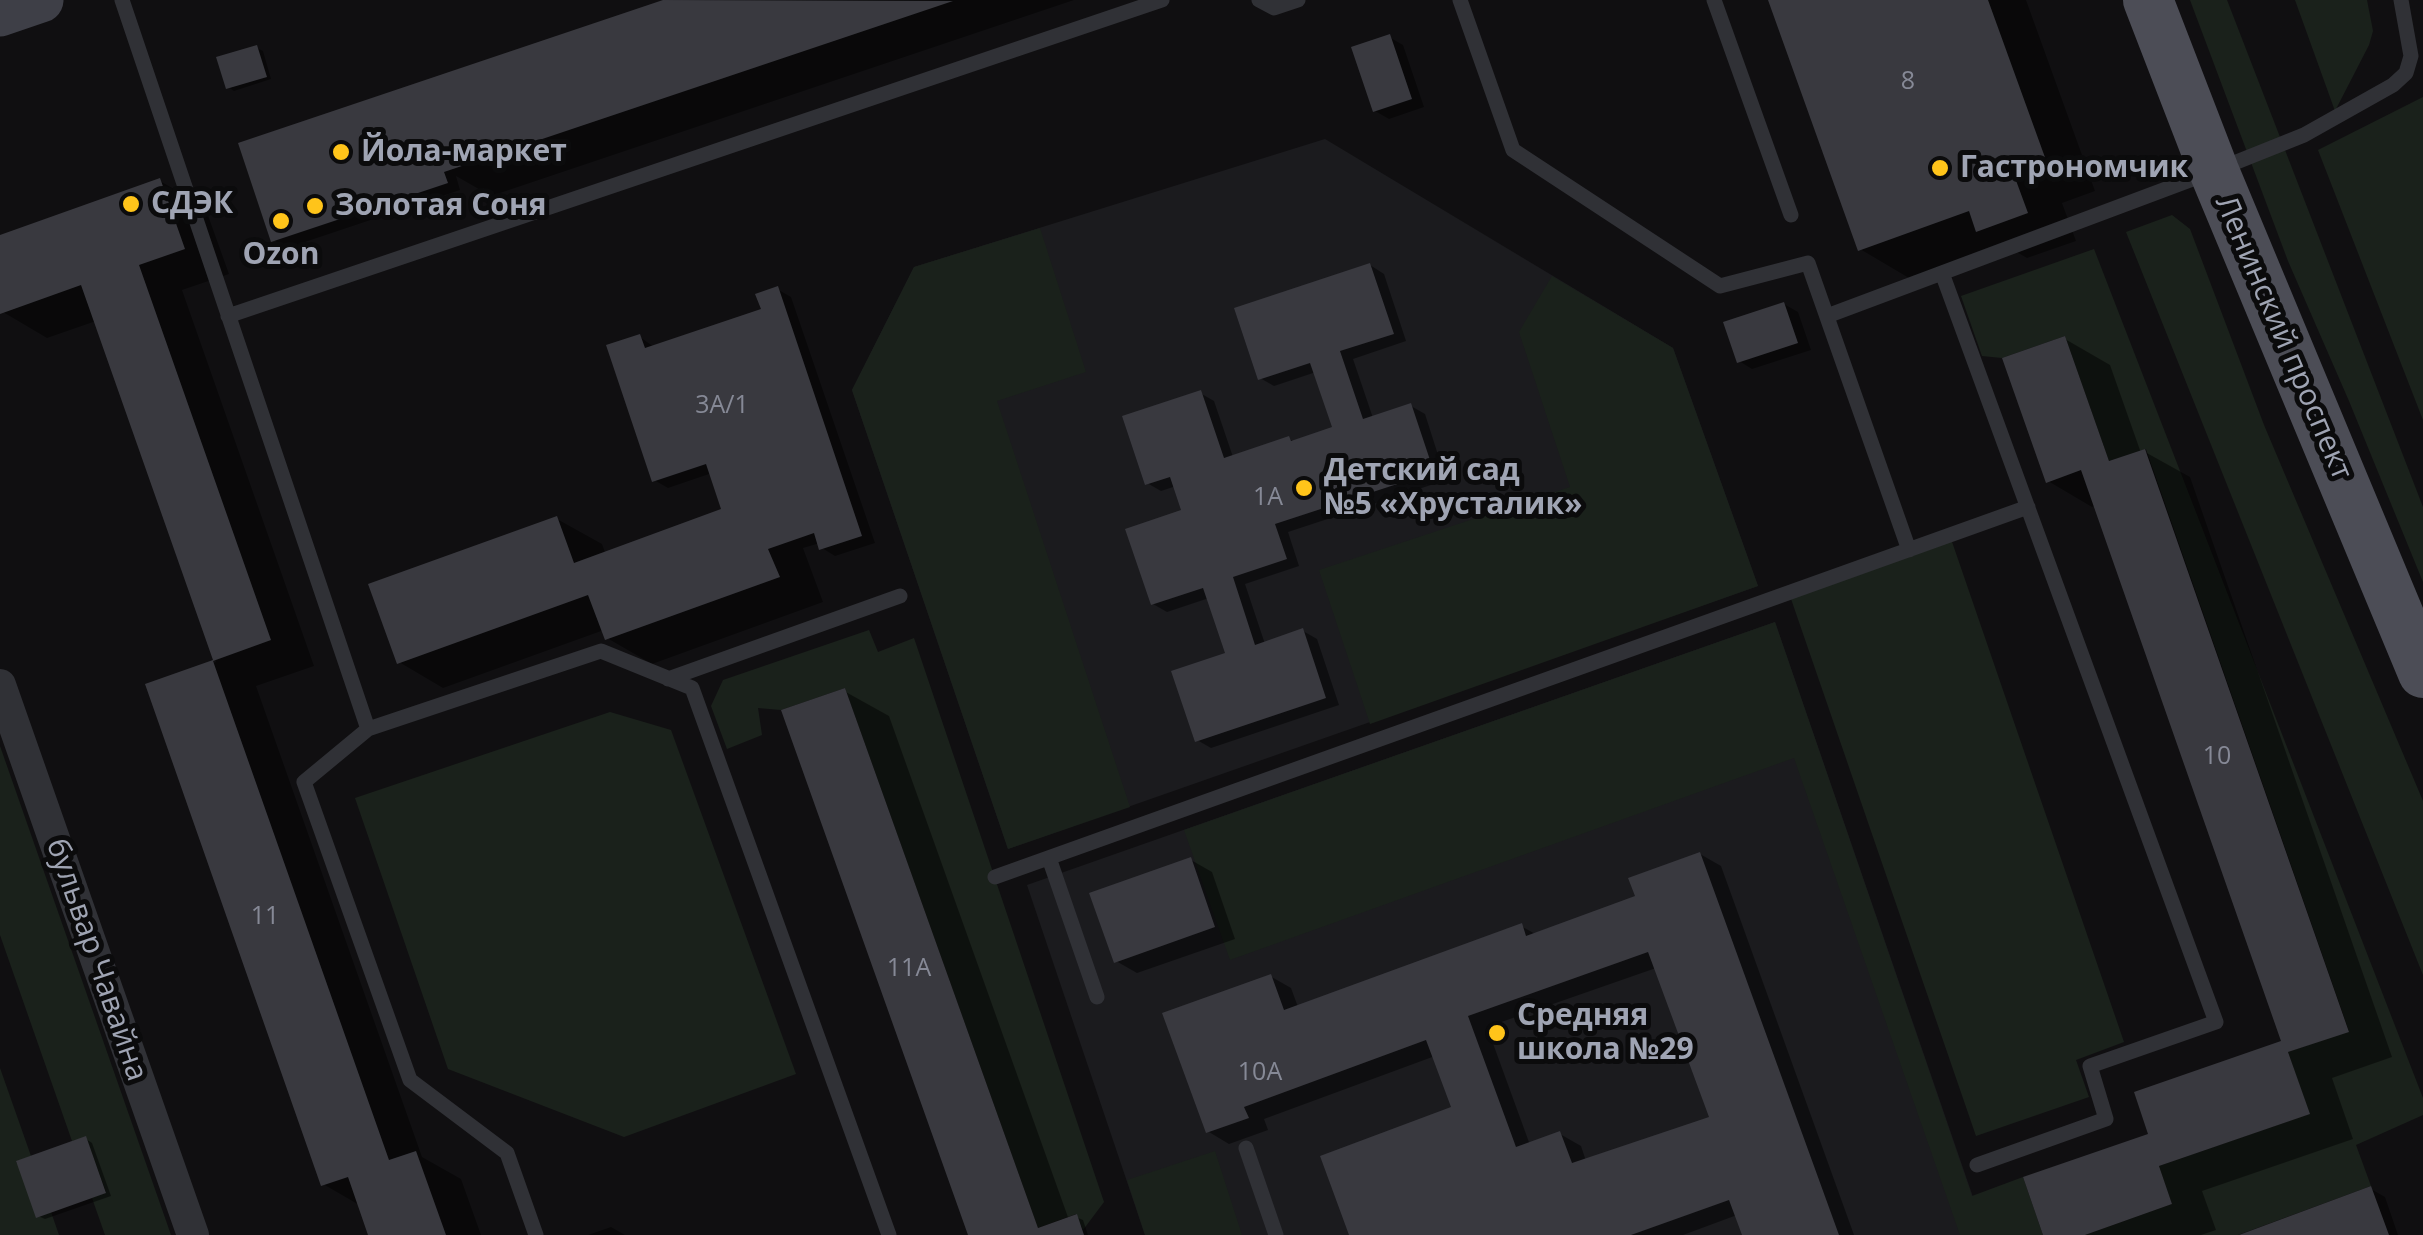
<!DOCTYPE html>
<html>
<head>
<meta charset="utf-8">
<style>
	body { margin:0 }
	canvas { display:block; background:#100f11 }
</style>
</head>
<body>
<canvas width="2423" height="1235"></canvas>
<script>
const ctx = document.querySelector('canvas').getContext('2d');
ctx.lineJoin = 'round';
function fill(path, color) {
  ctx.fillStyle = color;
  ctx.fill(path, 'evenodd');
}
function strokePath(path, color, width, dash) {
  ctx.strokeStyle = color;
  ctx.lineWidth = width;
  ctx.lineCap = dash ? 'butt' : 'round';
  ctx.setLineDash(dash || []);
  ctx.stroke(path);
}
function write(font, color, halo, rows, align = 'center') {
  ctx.font = font + ' "Open Sans",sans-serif';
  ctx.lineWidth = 10;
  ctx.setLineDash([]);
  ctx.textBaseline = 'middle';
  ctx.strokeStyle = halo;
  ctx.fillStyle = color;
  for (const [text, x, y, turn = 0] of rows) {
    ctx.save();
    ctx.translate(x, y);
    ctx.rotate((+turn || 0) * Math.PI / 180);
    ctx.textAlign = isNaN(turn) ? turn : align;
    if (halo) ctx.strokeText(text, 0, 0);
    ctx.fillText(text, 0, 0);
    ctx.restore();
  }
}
fill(new Path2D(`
	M1325 139 1673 348 1758 586 1008 849 852 390 914 267Z
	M1775 622 1986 1235H1145L1027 885Z`), '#1b1b1e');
fill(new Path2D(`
	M2190 0H2227L2423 507V582L2349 401 2288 261Z
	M2295 0H2367L2373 31 2369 45 2335 111Z
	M2423 97V420L2318 150Z
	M2172 215 2190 229 2264 425 2423 801V975L2126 232Z
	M1040 228 1086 372 997 401 1130 807 1008 849 852 390 914 267Z
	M2094 249 2423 1098V1115L2356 1145 2371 1186 2238 1235H2085L2172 1204 2159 1166 2309 1114 2288 1052 2349 1031 2146 449 2109 461 2065 336 2002 358 1982 356 1961 296Z
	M1552 276 1673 348 1758 586 1370 724 1319 570 1570 487 1519 332Z
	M1950 536 2124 1042 2076 1060 2089 1097 1976 1136 1789 593Z
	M1775 622 1972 1196 2023 1177 2043 1235H1960L1794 758 1230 960 1184 830Z
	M869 630 878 652 914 638 1104 1202 1083 1230 1076 1214 1038 1228 845 688 781 710 758 708 762 735 727 749 711 706 723 680Z
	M610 712 671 730 796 1074 624 1137 448 1069 355 798Z
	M0 746 171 1235H105L92 1198 106 1192 86 1137 72 1141 0 935Z
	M0 1068 31 1156 16 1162 51 1212 59 1235H0Z
	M1215 1151 1242 1235H1145L1127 1180Z`), '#1a211b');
fill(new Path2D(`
	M671 0H1074L491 196 456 176 460 190 287 248 273 240 241 145Z
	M1771 0H2026L2095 191 2062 203 2076 241 2027 258 2003 244 1909 278 1860 249Z
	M1389 37 1403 45 1424 107 1389 119 1375 111Z
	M257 48 263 51 271 79 234 91 228 87Z
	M160 181 205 207 229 274 182 290 314 666 256 686 422 1157 461 1179 481 1235H371L361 1206 323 1184 148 686 216 662 96 321 47 338 3 312 0 305V237Z
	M1370 265 1384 274 1406 341 1353 359 1373 418 1411 406 1425 414 1446 480 1288 532 1299 566 1245 584 1265 644 1303 631 1317 639 1339 705 1211 748 1197 740 1228 654 1209 598 1167 612 1153 604 1184 512 1176 486 1161 491 1147 483 1200 393 1214 401 1233 457 1289 439 1295 442 1335 429 1316 372 1274 386 1260 378Z
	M777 289 791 297 875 543 835 556 822 548 820 543 803 548 823 602 652 664 607 638 604 630 443 688 399 662 557 519 602 544 606 555 728 510 712 473 668 488 654 480 640 337 654 347 764 310Z
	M1784 304 1798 312 1811 350 1752 369 1739 361Z
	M2065 339 2110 365 2141 453 2145 452 2190 477 2392 1057 2332 1078 2353 1139 2202 1191 2216 1230 2201 1235H2045L2284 1043 2096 505 2092 507 2048 481Z
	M844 691 889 716 1069 1220 1076 1217 1083 1220 1088 1235H971Z
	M1700 854 1721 866 1854 1235H1744L1737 1215 1683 1235H1352L1454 1109 1435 1056 1264 1119 1268 1130 1229 1144 1209 1132 1270 976 1291 988 1298 1007 1521 926 1537 935 1638 898ZM1656 968 1712 1118 1586 1161 1581 1146 1560 1134 1530 1145 1487 1027Z
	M1191 860 1212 872 1235 939 1137 973 1116 961Z
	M86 1139 92 1143 111 1196 45 1219 38 1216Z
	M2371 1189 2385 1197 2398 1235H2245Z
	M611 1227 625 1235H588Z`), '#0007');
fill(new Path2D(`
	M663 0 953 1 444 172 448 183 271 242 238 143Z
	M1768 0H1988L2047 163 2014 175 2028 213 1976 232 1969 211 1858 251Z
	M1390 34 1412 99 1373 112 1351 47Z
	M257 45 267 77 226 89 216 57Z
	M160 178 185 249 139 265 271 640 213 661 389 1160 416 1151 446 1235H368L348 1177 321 1186 145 684 213 660 81 285 0 314V235Z
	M1370 263 1394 334 1340 351 1363 419 1411 403 1434 472 1275 524 1287 559 1233 577 1255 645 1303 628 1326 698 1195 742 1171 671 1225 653 1203 588 1151 605 1125 529 1181 510 1170 477 1145 485 1122 416 1201 390 1224 458 1289 436 1291 441 1332 427 1310 363 1258 380 1234 308Z
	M778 286 862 536 819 550 814 533 768 549 780 577 605 640 588 595 397 664 368 584 557 516 574 563 721 509 706 464 652 482 606 345 640 334 645 348 761 309 755 294Z
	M1784 302 1798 343 1737 363 1723 322Z
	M2065 336 2109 461 2145 449 2349 1032 2288 1052 2310 1114 2159 1166 2172 1204 2085 1235H2043L2023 1177 2148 1134 2134 1092 2281 1041 2081 470 2046 483 2002 358Z
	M845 688 1038 1228 1077 1214 1084 1235H968L781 710Z
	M1700 852 1839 1235H1742L1729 1200 1631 1235H1349L1320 1156 1451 1107 1426 1040 1244 1107 1249 1118 1206 1133 1162 1013 1271 974 1284 1010 1522 923 1526 936 1635 896 1628 878ZM1648 952 1709 1117 1572 1163 1560 1131 1516 1147 1468 1016Z
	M1191 857 1215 927 1114 963 1089 893Z
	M86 1136 106 1193 36 1218 16 1161Z
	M2371 1186 2389 1235H2239Z`), '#39393f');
strokePath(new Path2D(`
	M122 0 368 729 304 782 410 1080 507 1153 536 1235
	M1259 0 1274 8 1298 0
	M1460 0 1513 150 1720 286 1808 263 1909 550
	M1714 0 1791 215
	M1942 273 2216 1022 2090 1066 2106 1119 1977 1165
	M228 316 1162 0
	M1827 316 2214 171 2304 135 2393 85 2406 73 2411 56 2401 0
	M668 679 900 596
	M368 729 601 651 692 688 889 1235
	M1049 858 1097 997
	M995 877 2028 507
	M1246 1148 1276 1235`), '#303136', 15);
strokePath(new Path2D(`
	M0 685 193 1235`), '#303136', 32);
strokePath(new Path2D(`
	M0 14 41 0`), '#3e3f47', 45);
strokePath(new Path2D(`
	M2148 0 2214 171 2423 673`), '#4c4d56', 50);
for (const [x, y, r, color] of [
	[341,152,10,"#ffc41a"],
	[1940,168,10,"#ffc41a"],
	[131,204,10,"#ffc41a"],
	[315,206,10,"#ffc41a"],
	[281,221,10,"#ffc41a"],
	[1304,488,10,"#ffc41a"],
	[1497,1033,10,"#ffc41a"]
]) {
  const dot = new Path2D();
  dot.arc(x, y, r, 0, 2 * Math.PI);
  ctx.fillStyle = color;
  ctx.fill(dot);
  strokePath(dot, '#0b0b0c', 4);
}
write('25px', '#868996', null, [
	["8",1908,82],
	["3А/1",722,406],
	["1А",1268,498],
	["10",2217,757],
	["11",265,917],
	["11А",909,969],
	["10А",1260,1073]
]);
write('bold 30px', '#9fa4b3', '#0b0b0c', [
	["Йола-маркет",361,152],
	["Гастрономчик",1960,168],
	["СДЭК",151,204],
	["Золотая Соня",335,206],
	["Ozon",281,255,"center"],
	["Детский сад",1324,471],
	["№5 «Хрусталик»",1324,505],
	["Средняя",1517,1016],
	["школа №29",1517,1050]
], 'left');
write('30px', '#9fa4b3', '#0b0b0c', [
	["Ленинский проспект",2283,338,67],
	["бульвар Чавайна",96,960,71]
]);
</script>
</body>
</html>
